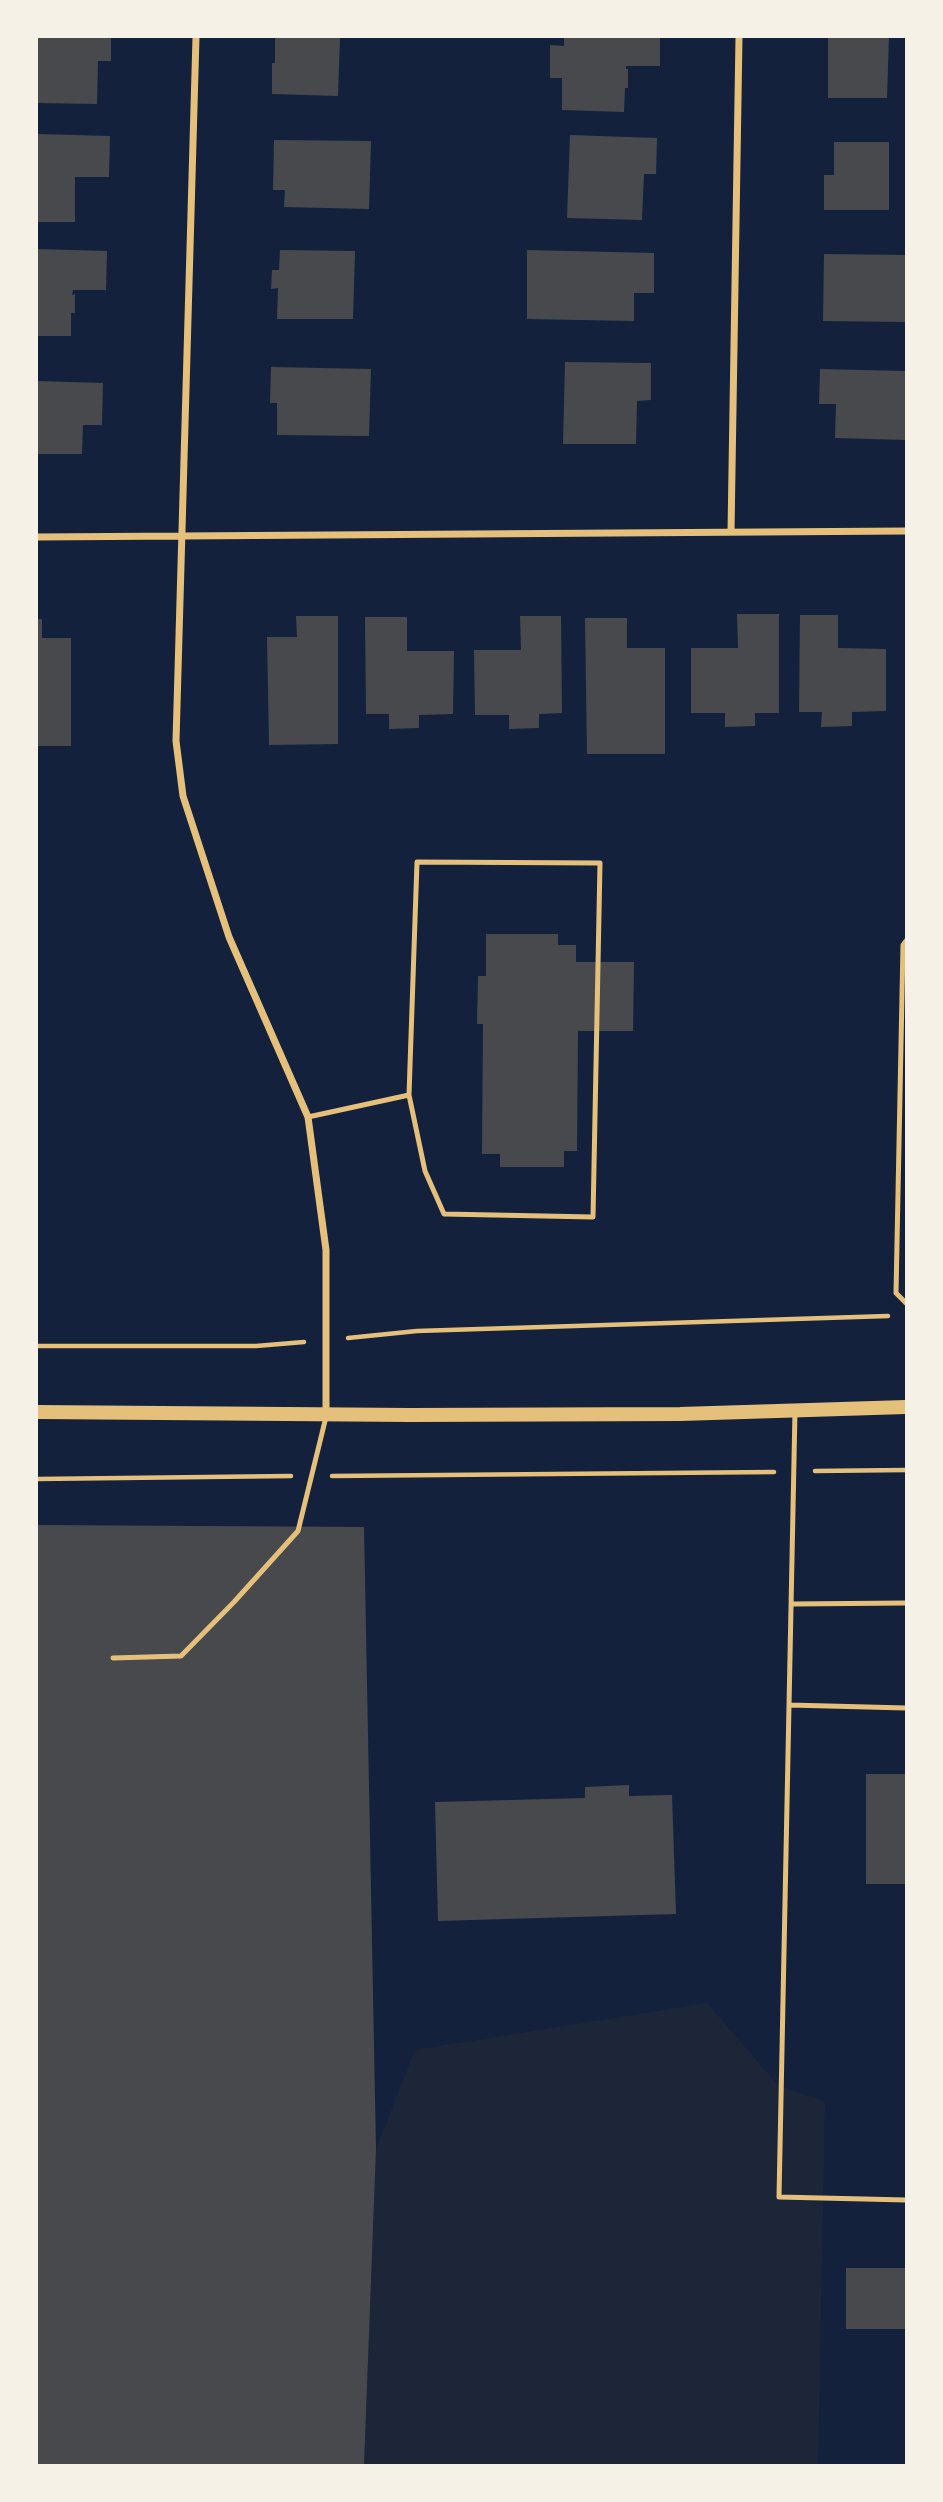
<!DOCTYPE html>
<html>
<head>
<meta charset="utf-8">
<style>
	body { margin:0 }
	#map { position:relative; width:943px; height:2502px; overflow:hidden; background:#14213d; font-family:"IBM Plex Sans",sans-serif }
	canvas { display:block }
	.frame { position:absolute; inset:0; border:38px solid #f6f1e7; pointer-events:none }
</style>
</head>
<body>
<div id="map">
<canvas width="943" height="2502"></canvas>
<div class="frame"></div>
</div>
<script>
const ctx = document.querySelector('canvas').getContext('2d');
ctx.lineJoin = 'round';
function fill(path, color) {
  ctx.fillStyle = color;
  ctx.fill(path, 'evenodd');
}
function strokePath(path, color, width, dash) {
  ctx.strokeStyle = color;
  ctx.lineWidth = width;
  ctx.lineCap = dash ? 'butt' : 'round';
  ctx.setLineDash(dash || []);
  ctx.stroke(path);
}
fill(new Path2D(`
	M707 2003 778 2085 825 2102 818 2465H364L376 2149 415 2050Z`), '#1d2539');
fill(new Path2D(`
	M37 37H111V61H98L97 104 37 103Z
	M275 37H340L338 96 272 94V63H275Z
	M564 37H660V66H626V69H628V88H625L624 112 562 110V78H550V45L564 46Z
	M828 37H889L887 98H828Z
	M37 134 110 136 109 177H75V222H37Z
	M570 135 657 138 656 174H644L642 220 567 218Z
	M274 140 371 141 369 209 284 207 285 190H273Z
	M834 142H889V210H824V175H834Z
	M37 249 107 251 106 290H73L72 295 75 294V313H71V336H37Z
	M280 250 355 251 353 319H277L278 288 271 289 272 270H279Z
	M527 250 654 253V293H634V321L527 319Z
	M824 254 906 255V322L823 321Z
	M565 362 651 363V400L637 401 636 444H563Z
	M271 367 371 369 369 436 277 435V403H270Z
	M820 369 906 371V440L835 438 836 404H819Z
	M37 381 103 383 102 425H83L82 454H37Z
	M737 614H779V713H755V726L725 727V713H691V648H738Z
	M800 615H838V648L886 649V711L852 712V726L821 727 822 712H799Z
	M296 616H338V744L269 745 267 637H297Z
	M520 616H561L562 713 539 714V728L509 729V715H475L474 650H521Z
	M365 617H407V651H454L453 714 419 715V728L389 729V714H366Z
	M585 618H627V648H665V754H587Z
	M37 619H42V638H71V746H37Z
	M486 934H558V945H576V962H634L633 1031H578L577 1151H564V1167H500V1154H482L483 1024H477L478 976H486Z
	M37 1525 364 1527 376 2149 364 2465H37Z
	M866 1774H906V1884H866Z
	M629 1785V1796L672 1795 676 1914 438 1921 435 1802 585 1798V1787Z
	M846 2268H906V2329H846Z`), '#48494c');
strokePath(new Path2D(`
	M348 1338 417 1331 888 1316
	M37 1346H256L304 1342
	M815 1471 906 1470
	M332 1476 774 1472
	M37 1479 291 1476`), '#e5c07b', 4.5);
strokePath(new Path2D(`
	M906 941 903 945 896 1293 906 1303
	M308 1117 409 1095 425 1171 444 1214 593 1217 600 863 417 862 409 1095
	M795 1411 779 2197 906 2200
	M792 1604 906 1603
	M113 1658 181 1656 234 1602 298 1531 326 1417
	M789 1705 906 1708`), '#e5c07b', 5);
strokePath(new Path2D(`
	M196 37 176 741 183 796 229 937 308 1117 326 1250V1414
	M731 532 739 37
	M37 537 906 531`), '#e5c07b', 7);
strokePath(new Path2D(`
	M37 1412 410 1415 680 1414 906 1407`), '#e5c07b', 14);
</script>
</body>
</html>
